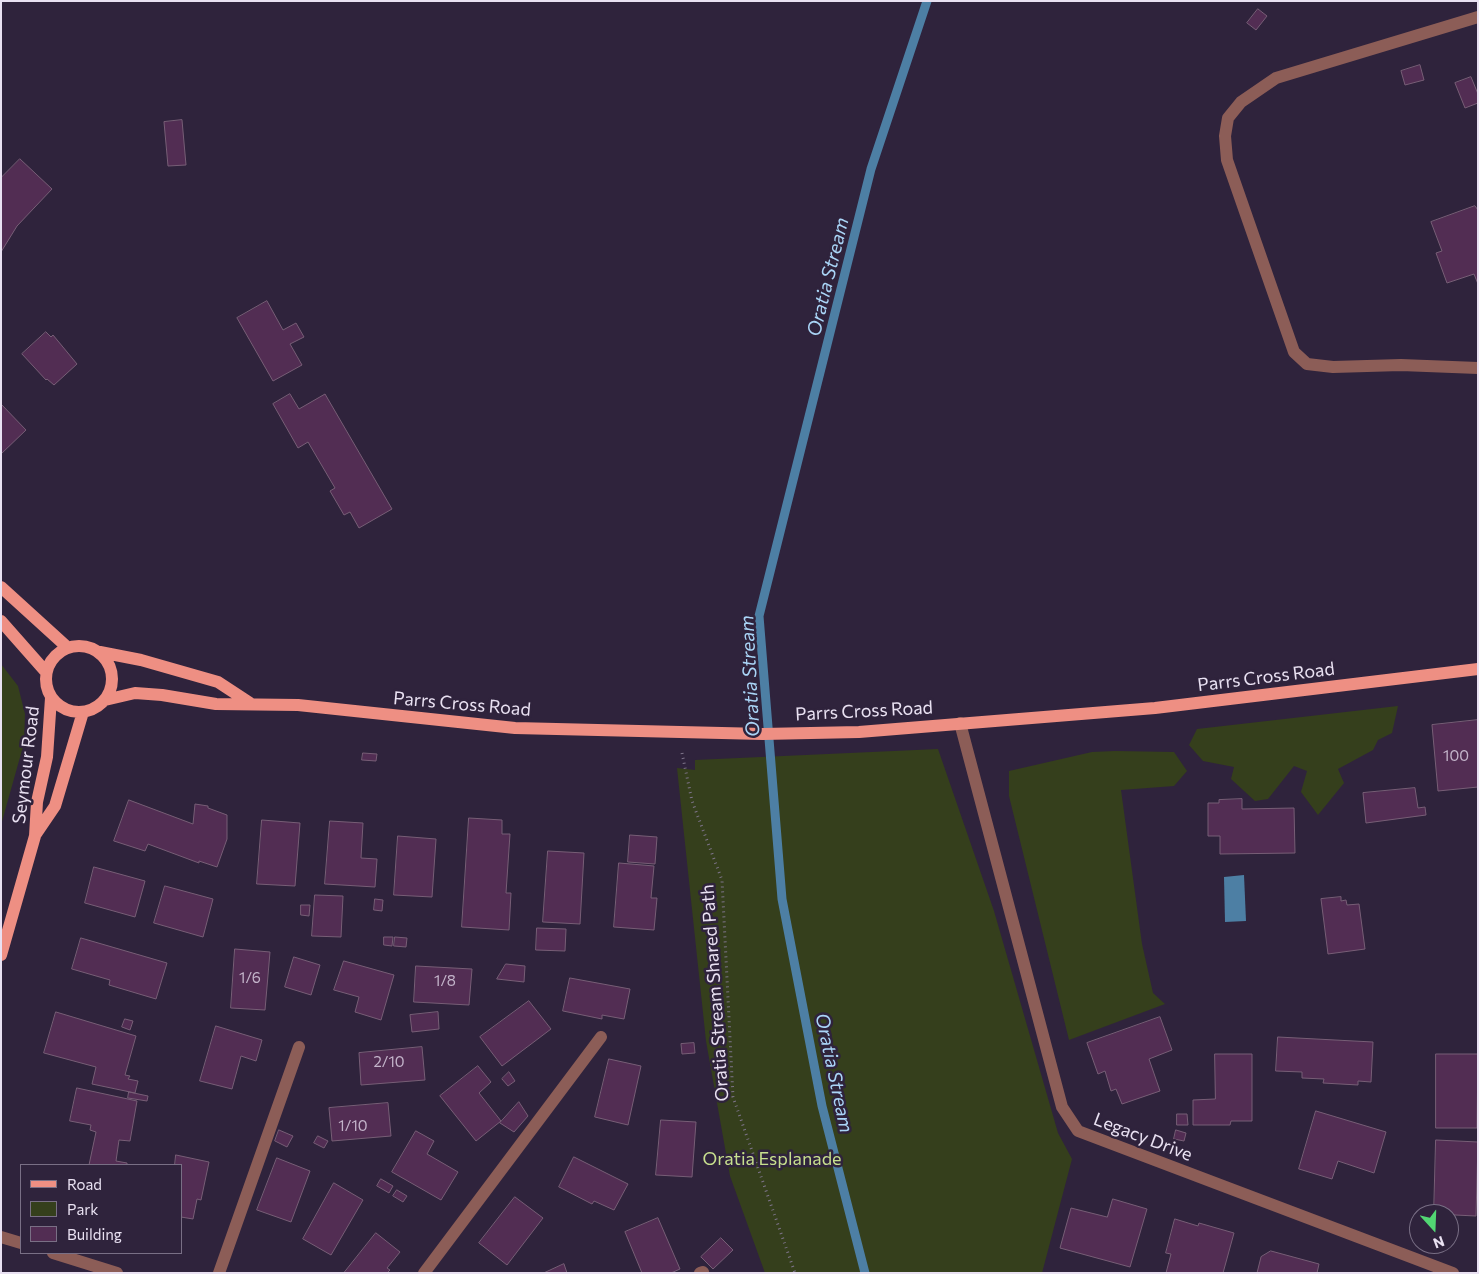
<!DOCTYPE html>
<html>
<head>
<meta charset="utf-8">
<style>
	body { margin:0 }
	#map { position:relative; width:1479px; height:1274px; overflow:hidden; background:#2f233c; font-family:Commissioner,sans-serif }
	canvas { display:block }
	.frame { position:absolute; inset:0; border:2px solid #e9e1f2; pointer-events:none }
	.legend { position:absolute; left:20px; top:1164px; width:162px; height:90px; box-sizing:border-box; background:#2f233c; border:1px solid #796f85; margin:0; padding:6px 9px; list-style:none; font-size:15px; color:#e9e1f2 }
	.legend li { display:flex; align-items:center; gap:10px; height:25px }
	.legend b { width:25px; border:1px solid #796f85 }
	.north { position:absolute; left:1409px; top:1204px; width:50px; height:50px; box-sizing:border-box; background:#2f233c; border:1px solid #796f85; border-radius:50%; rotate:160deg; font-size:14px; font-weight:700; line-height:20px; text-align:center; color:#e9e1f2 }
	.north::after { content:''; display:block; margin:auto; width:18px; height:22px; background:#52d673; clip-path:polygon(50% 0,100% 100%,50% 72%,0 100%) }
</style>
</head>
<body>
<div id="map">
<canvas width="1479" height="1274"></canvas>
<div class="frame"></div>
<ul class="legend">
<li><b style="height:6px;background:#ee8f83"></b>Road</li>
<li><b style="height:14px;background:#353f1c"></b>Park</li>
<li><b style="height:14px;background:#522d53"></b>Building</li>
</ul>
<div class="north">N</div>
</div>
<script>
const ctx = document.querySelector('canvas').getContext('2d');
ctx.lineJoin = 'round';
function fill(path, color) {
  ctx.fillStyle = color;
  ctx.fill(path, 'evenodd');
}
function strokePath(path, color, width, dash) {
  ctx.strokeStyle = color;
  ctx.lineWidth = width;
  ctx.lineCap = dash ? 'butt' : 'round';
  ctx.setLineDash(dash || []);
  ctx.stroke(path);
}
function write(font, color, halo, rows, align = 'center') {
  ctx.font = font + ' Commissioner,sans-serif';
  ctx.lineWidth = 5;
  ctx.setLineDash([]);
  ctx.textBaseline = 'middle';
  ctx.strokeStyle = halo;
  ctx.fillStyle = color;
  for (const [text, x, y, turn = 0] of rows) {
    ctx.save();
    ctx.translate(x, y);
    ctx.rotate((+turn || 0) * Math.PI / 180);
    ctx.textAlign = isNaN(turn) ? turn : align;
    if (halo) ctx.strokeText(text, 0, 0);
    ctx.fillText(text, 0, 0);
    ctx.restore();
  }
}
fill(new Path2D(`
	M1 664 18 686 25 714 24 743 1 825Z
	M1398 706 1392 733 1378 740 1373 750 1338 769 1344 783 1318 815 1301 792 1307 771 1294 766 1268 799 1255 801 1231 779 1234 767 1203 761 1189 745 1197 729Z
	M938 749 994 911 1058 1133 1072 1159 1042 1273H765L730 1176 706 1041 677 768 695 770V760Z
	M1115 751 1174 752 1187 771 1174 786 1121 790 1142 944 1153 993 1165 1004 1069 1040 1009 796V771L1092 752Z`), '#353f1c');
fill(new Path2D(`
	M1244 875 1246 921 1225 922 1224 877Z`), '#4d7fa4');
strokePath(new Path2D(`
	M865 1273 822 1106 782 899 759 616 871 169 927 1`), '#4d7fa4', 9);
const building = new Path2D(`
	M1258 9 1267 16 1256 30 1247 23Z
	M1420 65 1424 80 1405 85 1401 71Z
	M1471 77 1478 94V103L1465 108 1455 83Z
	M182 120 186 165 168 166 164 122Z
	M20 159 52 189 17 226 1 252V178Z
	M1475 206 1478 210V284L1474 274 1447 283 1436 253 1442 251 1431 222Z
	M267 301 283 330 296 323 304 337 290 344 302 365 273 381 237 318Z
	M46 332 51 337 53 335 77 364 54 385 47 379 46 380 22 354Z
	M290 394 299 409 325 394 392 509 359 528 350 512 344 515 330 491 335 488 308 442 298 448 273 404Z
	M1 404 26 430 1 454Z
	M1478 720V787L1438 791 1432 725Z
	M363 753 377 754 376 761 362 760Z
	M1415 788 1418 808 1425 807 1426 815 1366 823 1363 793Z
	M1242 799V809L1294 808 1295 853 1220 854V836H1208V803H1219V800Z
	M129 800 193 824 195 804 208 806V808L227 815V839L217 867 199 861V863L148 844 145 851 114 841Z
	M469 818 502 820V834H510L506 893H511L509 930 462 927Z
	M262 820 300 823 295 886 257 884Z
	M330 821 363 823 361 858 377 859 375 887 325 884Z
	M630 835 657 837 655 864 628 862Z
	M398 836 436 839 432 897 394 895Z
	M548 851 584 853 580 924 543 922Z
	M619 863 654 866 651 898H657L654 930 614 927Z
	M94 867 145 881 135 917 85 903Z
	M165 886 213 899 203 937 154 923Z
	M315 895 343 896 341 937 312 936Z
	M1341 897V901L1346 900 1347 905 1359 904 1365 949 1328 954 1321 899Z
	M375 899 383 900 382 911 374 910Z
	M301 905H310L309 916 301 915Z
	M537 928 566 929 565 951 536 950Z
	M384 937H393L392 946 384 945Z
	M395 937 407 938 406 947 394 946Z
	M81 938 167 963 156 999 109 985 110 980 72 969Z
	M235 949 270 952 265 1010 231 1008Z
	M294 957 320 965 311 995 285 987Z
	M344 961 394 975 381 1020 355 1012 359 997 334 990Z
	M506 964 525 966 524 982 497 979Z
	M416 966 472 969 469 1005 414 1002Z
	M570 978 630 989 624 1019 602 1015V1019L563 1011Z
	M529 1001 551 1029 502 1066 480 1037Z
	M56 1012 136 1036 125 1075 130 1076 128 1079 138 1081 135 1093 92 1084 96 1067 44 1053Z
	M438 1012 439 1029 412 1032 410 1015Z
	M1160 1017 1172 1050 1149 1059 1160 1091 1122 1104 1116 1089 1111 1091 1105 1071 1098 1074 1087 1043Z
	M125 1019 133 1021 130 1030 122 1027Z
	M216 1026 262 1040 256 1061 241 1056 232 1089 200 1081Z
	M1278 1037 1373 1042 1371 1082 1358 1081V1085L1323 1083 1324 1079 1302 1078V1072L1276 1071Z
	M694 1043 695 1053 682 1054 681 1044Z
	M422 1047 425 1080 361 1085 359 1053Z
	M1215 1054H1252V1121H1231L1230 1125H1193V1100L1215 1099Z
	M1436 1054H1478L1477 1128H1436Z
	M609 1059 641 1066 628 1125 595 1117Z
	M478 1066 491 1082 479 1093 501 1121 476 1141 440 1096Z
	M509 1072 515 1081 508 1086 502 1079Z
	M77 1088 137 1101 130 1141 119 1140 116 1161 127 1163V1165H89L96 1132 90 1130 91 1125 70 1121Z
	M129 1092 148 1096 147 1101 128 1098Z
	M519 1102 528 1116 514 1132 500 1123Z
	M388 1103 391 1136 332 1141 329 1108Z
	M1316 1111 1386 1132 1374 1173 1338 1161 1332 1179 1299 1169Z
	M1177 1114H1187L1188 1125H1177Z
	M661 1120 696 1122 692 1177 656 1175Z
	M279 1130 293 1136 287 1147 275 1141Z
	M1176 1130 1186 1133 1184 1141 1174 1139Z
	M416 1131 434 1141 427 1154 458 1172 441 1200 392 1172Z
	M318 1136 328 1141 324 1148 314 1143Z
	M1436 1140 1478 1142 1476 1216 1434 1214Z
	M176 1155 209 1162 201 1200 197 1199 193 1219 181 1217V1165H175Z
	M574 1157 628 1184 614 1210 594 1201 592 1204 559 1187Z
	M277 1158 310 1171 291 1222 257 1210Z
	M381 1179 393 1186 389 1193 377 1186Z
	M334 1183 363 1200 331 1255 303 1239Z
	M397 1190 407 1196 403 1202 393 1196Z
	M515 1197 543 1218 507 1265 479 1243Z
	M1113 1199 1147 1209 1130 1267 1060 1248 1071 1208 1107 1217Z
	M658 1218 680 1269 671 1273H642L625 1232Z
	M1175 1219 1198 1226 1199 1223 1234 1233 1223 1273H1166L1171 1254 1166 1253Z
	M376 1233 400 1252 387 1268 390 1270 387 1273H344Z
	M721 1238 733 1250 713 1269 701 1257Z
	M1271 1251 1319 1264 1317 1273H1257L1261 1257Z
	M564 1264 567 1273H544Z`);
fill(building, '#522d53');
strokePath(building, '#775e76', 1);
strokePath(new Path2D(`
	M682 753 692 801 722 880 733 1097 795 1273`), '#7e748a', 3, [1, 4]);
strokePath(new Path2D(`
	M1478 17 1276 78 1241 102 1228 118 1225 136 1227 160 1294 352 1307 364 1333 367 1401 365 1478 368
	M960 723 1062 1107 1078 1131 1453 1273
	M1 1237 21 1243
	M53 1253 117 1273
	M219 1273 299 1047
	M424 1273 601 1037
	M700 1273 703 1272`), '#8c5d57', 12);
strokePath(new Path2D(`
	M1 587 67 647
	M1 621 46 672
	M46 679a33 33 0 1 1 66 0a33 33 0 1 1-66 0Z
	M100 652 141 660 218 682 250 703
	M105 700 135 693 162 695 216 704 298 705 515 728 763 734 859 732 1155 708 1478 669
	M36 834 55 806 83 712
	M1 955 35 836 37 802 47 757 51 698`), '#ee8f83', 12);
write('15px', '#c3b4ca', null, [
	["100",1456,756],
	["1/6",250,978],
	["1/8",445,981],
	["2/10",389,1062],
	["1/10",353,1126]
]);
write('18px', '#e9e1f2', '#2f233c', [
	["Parrs Cross Road",1266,677,-7],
	["Parrs Cross Road",462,704,5],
	["Parrs Cross Road",864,711,-3],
	["Seymour Road",26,765,-83],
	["Oratia Stream Shared Path",715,993,-94],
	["Legacy Drive",1143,1137,21]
]);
write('18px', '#c7df8e', '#2f233c', [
	["Oratia Esplanade",772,1159]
]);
write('italic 19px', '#aad5f7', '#2f233c', [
	["Oratia Stream",828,277,-76],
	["Oratia Stream",750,676,-93],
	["Oratia Stream",834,1073,78]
]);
</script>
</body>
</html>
